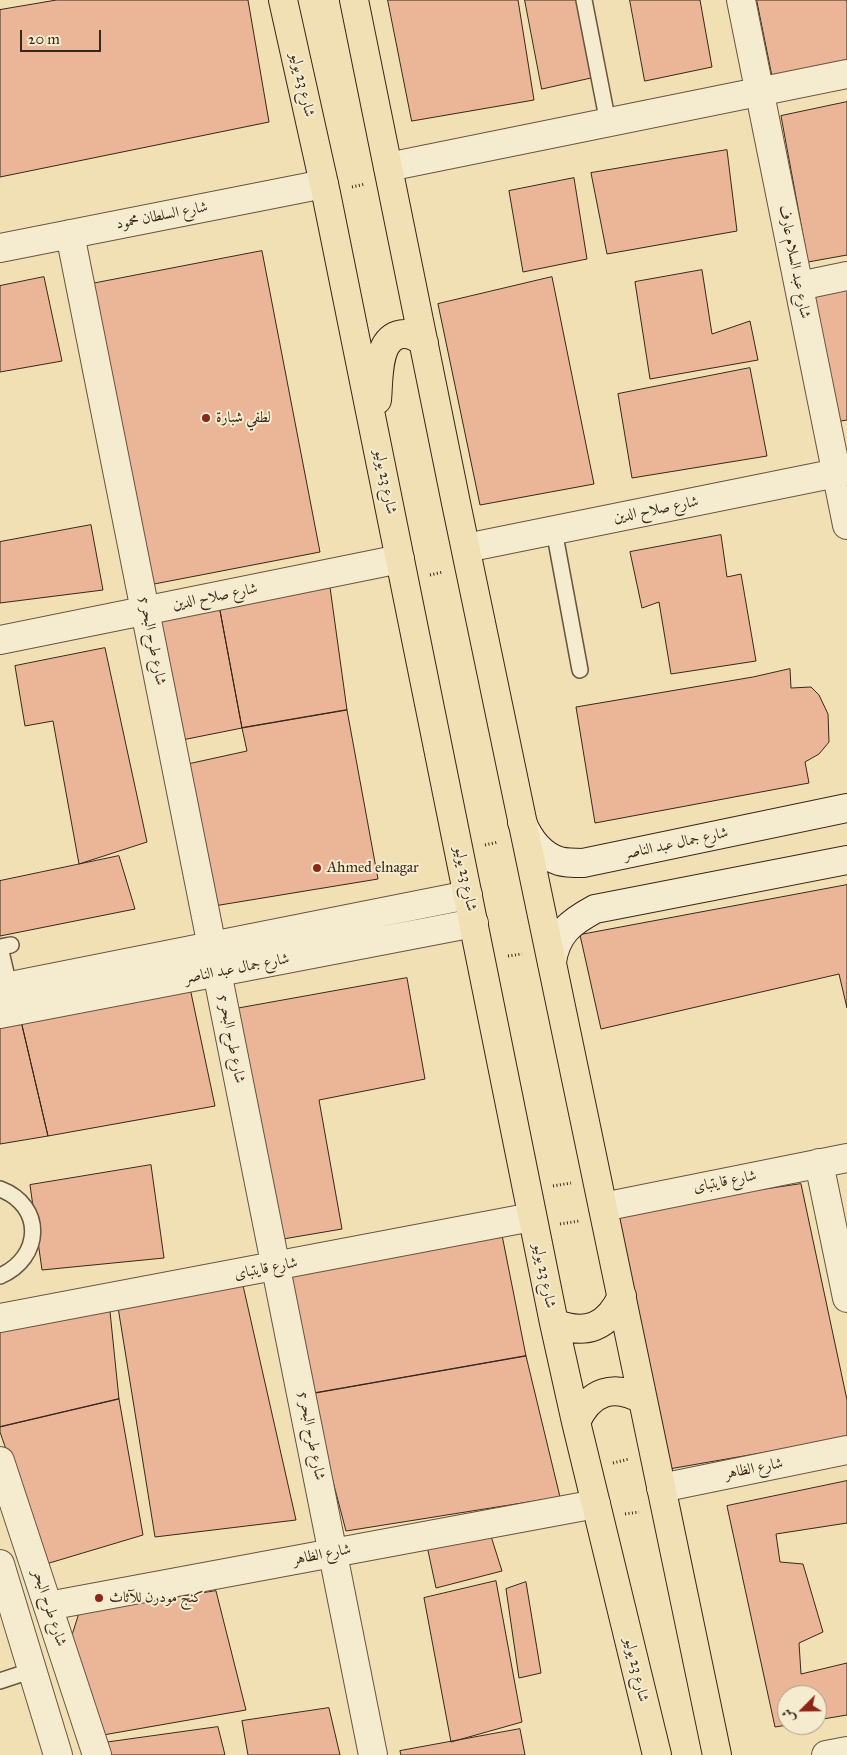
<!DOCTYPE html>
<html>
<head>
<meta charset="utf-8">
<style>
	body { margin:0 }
	#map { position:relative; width:847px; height:1755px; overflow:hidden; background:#f0e0b4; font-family:"IM FELL Great Primer",Amiri,serif }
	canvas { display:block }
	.north { position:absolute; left:777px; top:1685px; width:50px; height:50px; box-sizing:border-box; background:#f5ebce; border:1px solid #aa9d86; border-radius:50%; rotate:247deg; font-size:14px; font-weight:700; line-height:20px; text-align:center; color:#39271b }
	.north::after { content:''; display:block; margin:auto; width:18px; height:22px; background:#8f2418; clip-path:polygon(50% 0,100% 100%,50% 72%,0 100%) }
	.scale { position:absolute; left:20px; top:30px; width:81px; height:22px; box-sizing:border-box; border:2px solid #39271b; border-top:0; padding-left:6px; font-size:15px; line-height:18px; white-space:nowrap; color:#39271b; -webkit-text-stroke:4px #f5ebce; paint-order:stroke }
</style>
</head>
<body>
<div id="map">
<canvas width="847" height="1755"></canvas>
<div class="north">ش</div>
<div class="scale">20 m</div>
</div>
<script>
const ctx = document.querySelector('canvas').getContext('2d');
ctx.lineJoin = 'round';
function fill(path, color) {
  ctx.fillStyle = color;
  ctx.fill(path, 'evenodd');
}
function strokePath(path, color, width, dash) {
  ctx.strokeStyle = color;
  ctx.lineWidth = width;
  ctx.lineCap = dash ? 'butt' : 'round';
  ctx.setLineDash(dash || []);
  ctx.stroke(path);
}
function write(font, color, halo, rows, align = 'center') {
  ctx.font = font + ' "IM FELL Great Primer",Amiri,serif';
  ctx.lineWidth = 4;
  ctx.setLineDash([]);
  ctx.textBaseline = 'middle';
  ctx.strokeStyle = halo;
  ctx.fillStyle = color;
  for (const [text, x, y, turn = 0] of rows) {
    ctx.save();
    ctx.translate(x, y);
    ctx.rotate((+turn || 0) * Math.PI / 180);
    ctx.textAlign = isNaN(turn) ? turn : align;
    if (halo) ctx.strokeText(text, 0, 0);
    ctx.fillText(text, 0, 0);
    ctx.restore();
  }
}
const building = new Path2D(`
	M57 0H248L269 122 0 177V10Z
	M388 0H518L534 100 412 121Z
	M525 0H577L591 78 542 89Z
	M630 0H700L712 67 645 81Z
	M757 0H847V63L773 79Z
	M847 102V255L808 262 781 116Z
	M727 150 737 231 607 254 591 173Z
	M574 178 587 259 523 272 509 191Z
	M262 251 320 552 149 585 91 284Z
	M702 270 712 334 750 321 758 360 650 379 635 282Z
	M44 277 62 361 0 372V286Z
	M552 277 594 484 480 505 438 304Z
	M847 283V420L829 423 808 290Z
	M750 368 767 456 632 478 618 394Z
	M91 525 103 590 0 603V542Z
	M721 535 727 577 741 574 756 661 671 674 659 602 642 608 630 552Z
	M329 580 347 710 242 728 218 600Z
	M218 600 242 728 177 741 152 614Z
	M105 648 147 842 79 864 53 721 25 726 15 666Z
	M790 669 791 688 811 687 819 695 828 714 829 742 819 754 805 762 809 783 595 823 576 707 753 677Z
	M347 710 378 879 214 906 183 765 247 751 242 728Z
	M119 856 135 909 0 936V881Z
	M847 885V1008L839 974 601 1029 580 935Z
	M407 978 425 1079 319 1100 342 1229 283 1239 235 1009Z
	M190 988 215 1106 48 1136 21 1021Z
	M21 1021 48 1136 0 1144V1025Z
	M151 1165 164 1258 42 1270 30 1185Z
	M801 1184 847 1400V1438L669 1469 614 1212Z
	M501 1230 526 1356 310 1394 285 1271Z
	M242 1281 296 1520 155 1537 117 1301Z
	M109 1302 119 1399 0 1427V1324Z
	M526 1356 560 1497 346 1531 310 1394Z
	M119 1399 143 1535 46 1564 0 1432V1427Z
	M847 1481V1523L776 1534 780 1562 803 1564 823 1632 799 1643 801 1674 847 1663V1715L817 1720V1695H787L788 1725 775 1727 727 1506Z
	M490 1533 502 1571 436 1588 427 1546Z
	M496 1581 522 1722 451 1742 424 1598Z
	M526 1582 541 1673 519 1678 506 1589Z
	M216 1591 246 1710 103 1735 72 1635 79 1613Z
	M329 1708 340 1755H248L242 1721Z
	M218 1727 225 1755H106L103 1743Z
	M520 1729 525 1755H401L400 1751Z`);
fill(building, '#eab697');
strokePath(building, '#39271b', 1);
const service = new Path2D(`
	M584 0 608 123
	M554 530 580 670
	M9 986 0 947 11 945
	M0 1189C45 1206 42 1258 0 1276
	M0 1681 33 1670`);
const minor = new Path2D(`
	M741 0 847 525
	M388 167 847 74
	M70 234 373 1755
	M0 248 324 184
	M799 286 847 276
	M466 548 847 471
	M0 640 400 559
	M819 1163 847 1298
	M603 1207 847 1158
	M0 1318 532 1217
	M661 1488 847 1450
	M48 1606 596 1504
	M826 1755 847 1751`);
const tertiary = new Path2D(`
	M0 988 468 895
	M0 1014 474 923
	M0 1461 97 1755
	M0 1564 58 1755`);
const secondary = new Path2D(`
	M522 822C529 839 541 855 559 861 566 863 576 863 583 863L847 808
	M552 962C556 933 571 922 595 909L847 860`);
const primary = new Path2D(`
	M283 0 326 193 554 1323 576 1422 657 1755
	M354 0 456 503 717 1755
	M377 400C379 381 376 342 398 335 408 332 416 336 424 343
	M554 1323C586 1336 608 1327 622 1296
	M576 1422C590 1391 614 1383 643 1400`);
strokePath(service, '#675541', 18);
strokePath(minor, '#675541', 30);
strokePath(tertiary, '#675541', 30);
strokePath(secondary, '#39271b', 30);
strokePath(primary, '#39271b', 30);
strokePath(new Path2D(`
	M352 187 365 184
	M430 575 443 572
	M485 845 498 842
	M508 956 522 954
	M553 1186 571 1183
	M560 1224 579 1221
	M613 1463 629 1459
	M625 1514 639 1512`), '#39271b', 3, [1, 2.5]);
strokePath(service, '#f5ebce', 15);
strokePath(minor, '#f5ebce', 28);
strokePath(tertiary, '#f5ebce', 28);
strokePath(secondary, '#f5ebce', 28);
strokePath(primary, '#f0e0b4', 28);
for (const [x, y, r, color] of [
	[206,418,5,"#8f2418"],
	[317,868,5,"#8f2418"],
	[99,1598,5,"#8f2418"]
]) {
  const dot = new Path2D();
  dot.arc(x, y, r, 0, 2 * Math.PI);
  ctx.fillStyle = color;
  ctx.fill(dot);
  strokePath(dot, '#f5ebce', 2);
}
write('15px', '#39271b', '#f5ebce', [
	["شارع 23 يوليو",302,85,77],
	["شارع السلطان محمود",162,216,-11],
	["شارع عبد السلام عارف",794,262,79],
	["شارع 23 يوليو",385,482,79],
	["شارع صلاح الدين",656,510,-11],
	["شارع صلاح الدين",215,597,-11],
	["شارع طرح البحر 5",152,641,79],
	["شارع جمال عبد الناصر",676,844,-12],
	["شارع 23 يوليو",465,879,79],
	["شارع جمال عبد الناصر",237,969,-11],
	["شارع طرح البحر 5",231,1039,79],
	["شارع قايتباى",725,1182,-11],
	["شارع قايتباى",266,1269,-11],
	["شارع 23 يوليو",544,1276,79],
	["شارع طرح البحر 5",311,1436,79],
	["شارع الظاهر",754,1469,-11],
	["شارع الظاهر",322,1555,-11],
	["شارع طرح البحر",49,1608,72],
	["شارع 23 يوليو",636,1670,77]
]);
write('15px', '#39271b', '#f5ebce', [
	["لطفي شبارة",216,418],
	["Ahmed elnagar",327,868],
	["كنج مودرن للآثاث",109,1598]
], 'left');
</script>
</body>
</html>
